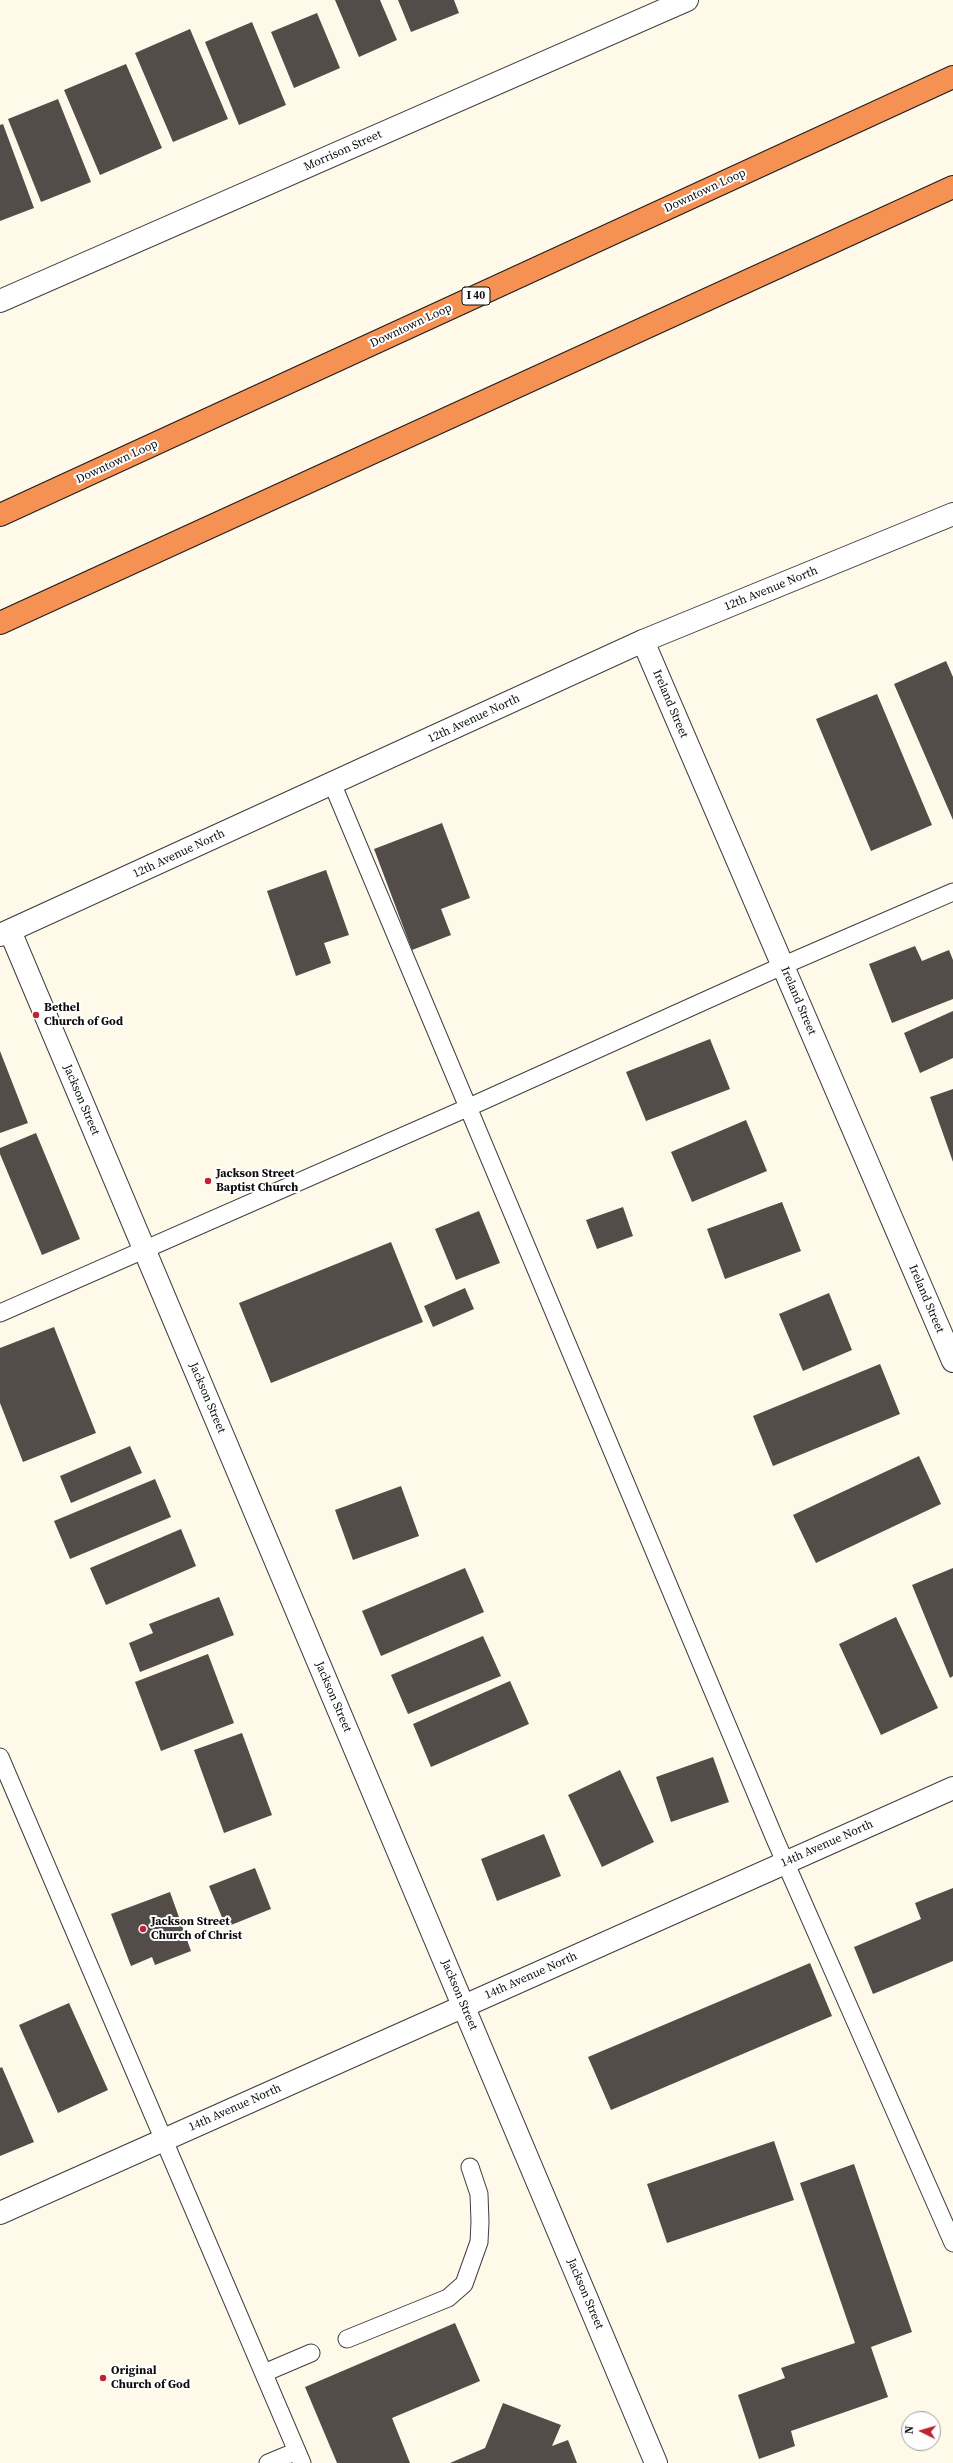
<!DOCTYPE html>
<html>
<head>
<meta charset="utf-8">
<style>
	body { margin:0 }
	#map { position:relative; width:953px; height:2463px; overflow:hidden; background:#fff9ea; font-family:"Source Serif 4",serif }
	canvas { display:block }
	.north { position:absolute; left:901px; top:2411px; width:40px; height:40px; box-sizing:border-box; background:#fff; border:1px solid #9e9e9e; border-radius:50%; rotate:275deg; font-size:11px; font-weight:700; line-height:16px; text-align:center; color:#0c0c0c }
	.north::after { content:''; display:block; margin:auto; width:14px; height:18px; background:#bc2335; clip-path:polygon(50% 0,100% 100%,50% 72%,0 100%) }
</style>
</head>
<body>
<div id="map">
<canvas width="953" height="2463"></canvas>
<div class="north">N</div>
</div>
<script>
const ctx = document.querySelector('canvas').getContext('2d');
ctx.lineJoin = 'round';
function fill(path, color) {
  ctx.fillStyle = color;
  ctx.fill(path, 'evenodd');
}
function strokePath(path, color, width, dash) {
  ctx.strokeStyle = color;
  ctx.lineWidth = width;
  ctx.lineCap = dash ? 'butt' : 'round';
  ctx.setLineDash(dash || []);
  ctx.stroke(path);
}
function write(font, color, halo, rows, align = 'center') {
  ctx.font = font + ' "Source Serif 4",serif';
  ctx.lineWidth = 4;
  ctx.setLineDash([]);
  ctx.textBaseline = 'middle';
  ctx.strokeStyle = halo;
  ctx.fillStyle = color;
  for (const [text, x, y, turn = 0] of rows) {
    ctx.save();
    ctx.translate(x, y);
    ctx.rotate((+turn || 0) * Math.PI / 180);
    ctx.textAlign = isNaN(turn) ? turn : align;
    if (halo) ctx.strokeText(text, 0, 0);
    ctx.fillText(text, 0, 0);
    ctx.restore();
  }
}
fill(new Path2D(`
	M335 0H380L397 40 359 57Z
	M398 0H454L459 13 411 32Z
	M317 13 340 68 294 88 271 32Z
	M252 22 286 105 239 125 205 42Z
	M190 29 228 119 173 142 135 53Z
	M126 64 162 148 100 175 64 90Z
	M58 99 91 182 41 202 8 119Z
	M3 124 34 208 0 221V125Z
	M946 661 953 677V820L894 684Z
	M877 694 932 825 871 851 816 719Z
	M442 823 470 898 441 909 451 935 412 950 374 849Z
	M326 870 349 935 324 943 331 963 296 976 267 891Z
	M915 946 922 961 949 950 953 960V999L892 1023 869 964Z
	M953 1011V1058L920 1073 904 1033Z
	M710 1039 730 1089 646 1121 626 1072Z
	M0 1051 28 1123 0 1133Z
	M953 1089V1162L930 1097Z
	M746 1120 767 1171 692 1202 671 1152Z
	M36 1133 80 1239 42 1255 0 1154V1148Z
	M782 1202 801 1251 725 1279 707 1229Z
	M623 1207 633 1236 597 1249 586 1220Z
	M479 1211 500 1263 456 1280 435 1229Z
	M391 1242 423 1322 271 1383 239 1303Z
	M465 1288 474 1309 433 1327 424 1306Z
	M829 1293 852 1350 803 1371 779 1314Z
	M54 1327 96 1433 23 1462 0 1403V1348Z
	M880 1364 900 1414 773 1466 753 1416Z
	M130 1446 142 1473 71 1503 60 1476Z
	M919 1456 941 1504 816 1563 793 1515Z
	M155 1479 171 1517 70 1559 54 1521Z
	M401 1486 419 1536 353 1560 335 1510Z
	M181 1529 196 1566 106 1605 90 1568Z
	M465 1568 484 1612 381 1656 362 1611Z
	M953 1568V1676L950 1678 912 1585Z
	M219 1597 234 1635 140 1672 129 1643 153 1633 149 1624Z
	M896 1617 938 1708 881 1735 839 1644Z
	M483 1636 501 1676 408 1714 391 1675Z
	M208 1654 234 1723 161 1751 135 1682Z
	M510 1681 529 1724 431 1767 413 1724Z
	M242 1733 272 1815 224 1833 194 1750Z
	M713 1757 729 1802 671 1822 656 1777Z
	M620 1770 654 1842 602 1867 568 1795Z
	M544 1834 561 1876 497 1901 481 1859Z
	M255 1868 271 1909 226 1927 209 1886Z
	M953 1888V1961L873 1994 854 1947 921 1919 915 1903Z
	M170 1892 191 1951 155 1965 152 1957 131 1966 111 1914Z
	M810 1963 832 2016 611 2110 588 2057Z
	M69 2003 108 2090 58 2113 19 2025Z
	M2 2067 34 2142 0 2156V2068Z
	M774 2141 794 2200 667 2243 647 2184Z
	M854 2164 912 2332 871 2347 888 2397 791 2431 795 2446 759 2459 738 2395 785 2378 781 2368 855 2343 800 2183Z
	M455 2323 480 2381 392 2418 410 2463H337L305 2387Z
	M503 2403 561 2425 552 2446 568 2440 577 2463H450L485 2448Z`), '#544c48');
const service = new Path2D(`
	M332 783 775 1839 953 2243
	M0 1313 467 1108 782 966 953 892
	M0 1757 302 2463
	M347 2339 448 2298 464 2284 479 2242 480 2222 479 2194 470 2167
	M264 2373 311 2353
	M268 2463 297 2451`);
const minor = new Path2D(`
	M0 301 687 0
	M643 641 953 1361
	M0 2213 953 1788`);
const tertiary = new Path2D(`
	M10 931 656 2463
	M0 935 643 641 953 514`);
const motorway = new Path2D(`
	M0 515 953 77
	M0 623 953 187`);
strokePath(service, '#3f3f3f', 19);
strokePath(minor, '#3f3f3f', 24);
strokePath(tertiary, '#3f3f3f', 24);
strokePath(motorway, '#1d1d1d', 24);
strokePath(service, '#fff', 17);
strokePath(minor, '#fff', 22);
strokePath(tertiary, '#fff', 22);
strokePath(motorway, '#f59152', 22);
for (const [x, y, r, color] of [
	[36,1015,4,"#bc2335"],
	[208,1181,4,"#bc2335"],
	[143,1929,4,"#bc2335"],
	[103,2378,4,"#bc2335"]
]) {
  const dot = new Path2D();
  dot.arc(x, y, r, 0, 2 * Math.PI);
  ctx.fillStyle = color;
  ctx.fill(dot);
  strokePath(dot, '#fff', 1.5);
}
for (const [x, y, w] of [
	[476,296,28]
]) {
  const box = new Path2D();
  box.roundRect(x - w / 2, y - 9, w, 18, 3);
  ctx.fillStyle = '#fff';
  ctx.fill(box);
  strokePath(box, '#0c0c0c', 1);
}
write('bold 11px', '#0c0c0c', null, [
	["I 40",476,296]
]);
write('12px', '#0c0c0c', '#fff', [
	["Morrison Street",343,151,-24],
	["Downtown Loop",705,191,-25],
	["Downtown Loop",411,326,-25],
	["Downtown Loop",117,462,-25],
	["12th Avenue North",771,589,-22],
	["Ireland Street",670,704,67],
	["12th Avenue North",474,719,-25],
	["12th Avenue North",179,854,-25],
	["Ireland Street",798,1001,67],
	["Jackson Street",81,1100,67],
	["Ireland Street",926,1299,67],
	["Jackson Street",207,1398,67],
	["Jackson Street",333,1697,67],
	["14th Avenue North",827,1844,-24],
	["14th Avenue North",531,1976,-24],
	["Jackson Street",459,1995,67],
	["14th Avenue North",235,2108,-24],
	["Jackson Street",585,2294,67]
]);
write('bold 12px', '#0c0c0c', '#fff', [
	["Bethel",44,1008],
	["Church of God",44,1022],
	["Jackson Street",216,1174],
	["Baptist Church",216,1188],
	["Jackson Street",151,1922],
	["Church of Christ",151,1936],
	["Original",111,2371],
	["Church of God",111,2385]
], 'left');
</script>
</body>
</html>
